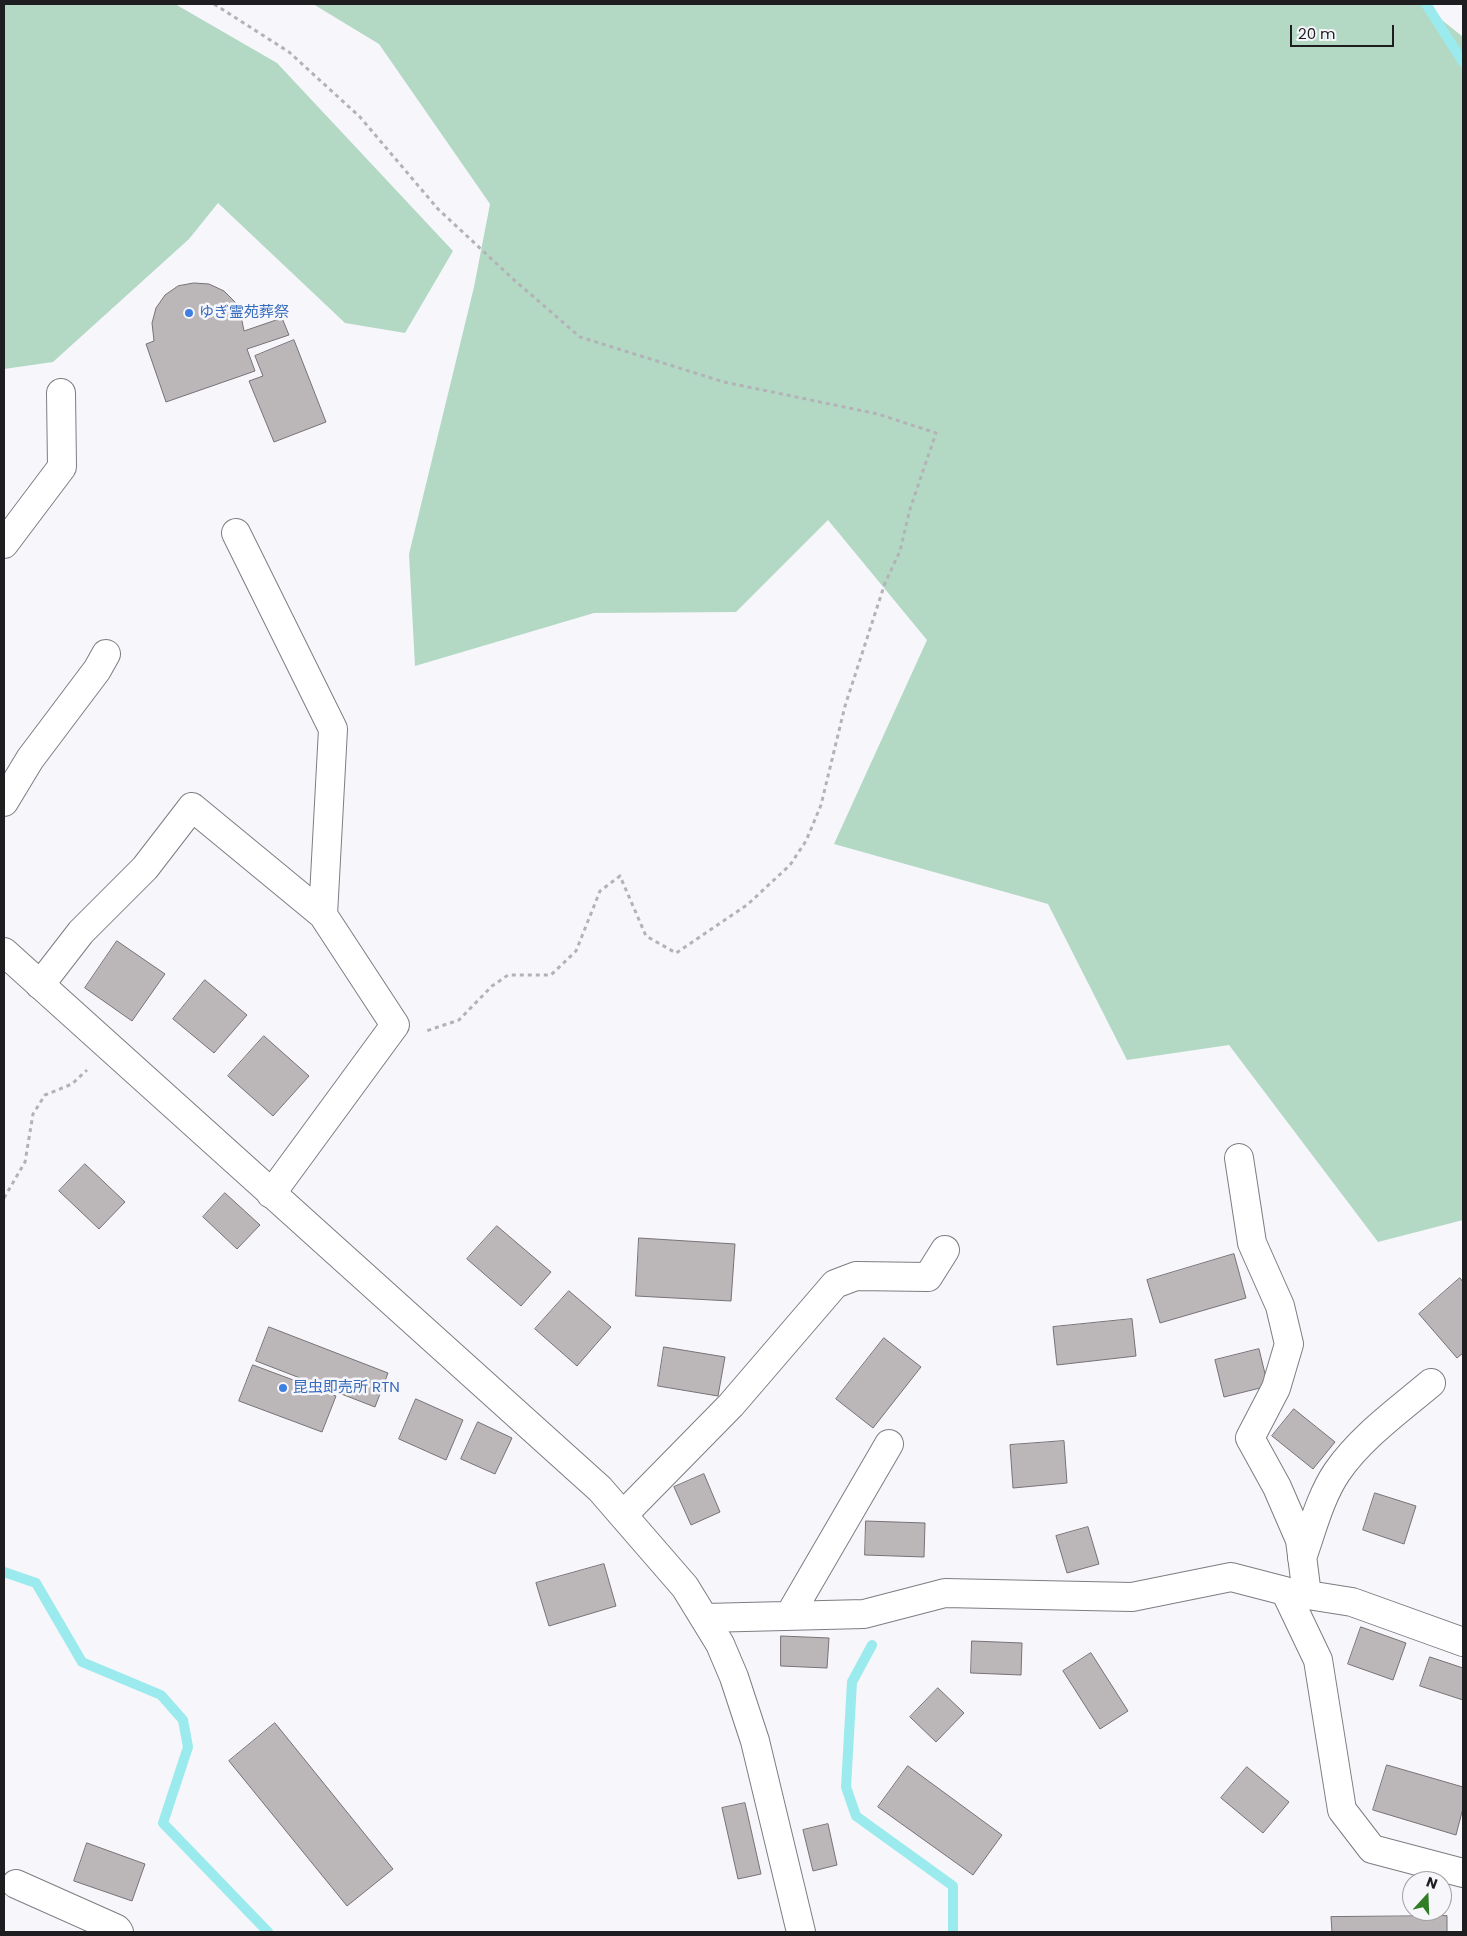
<!DOCTYPE html>
<html>
<head>
<meta charset="utf-8">
<style>
	body { margin:0 }
	#map { position:relative; width:1467px; height:1936px; overflow:hidden; background:#f6f6fb; font-family:Poppins,sans-serif }
	canvas { display:block }
	.frame { position:absolute; inset:0; border:5px solid #1e1e20; pointer-events:none }
	.north { position:absolute; left:1402px; top:1871px; width:50px; height:50px; box-sizing:border-box; background:#f6f6fb; border:1px solid #a0a0a3; border-radius:50%; rotate:20deg; font-size:14px; font-weight:700; line-height:20px; text-align:center; color:#1e1e20 }
	.north::after { content:''; display:block; margin:auto; width:18px; height:22px; background:#327e27; clip-path:polygon(50% 0,100% 100%,50% 72%,0 100%) }
	.scale { position:absolute; left:1290px; top:25px; width:104px; height:22px; box-sizing:border-box; border:2px solid #1e1e20; border-top:0; padding-left:6px; font-size:15px; line-height:18px; white-space:nowrap; color:#1e1e20; -webkit-text-stroke:4px #f6f6fb; paint-order:stroke }
</style>
</head>
<body>
<div id="map">
<canvas width="1467" height="1936"></canvas>
<div class="frame"></div>
<div class="north">N</div>
<div class="scale">20 m</div>
</div>
<script>
const ctx = document.querySelector('canvas').getContext('2d');
ctx.lineJoin = 'round';
function fill(path, color) {
  ctx.fillStyle = color;
  ctx.fill(path, 'evenodd');
}
function strokePath(path, color, width, dash) {
  ctx.strokeStyle = color;
  ctx.lineWidth = width;
  ctx.lineCap = dash ? 'butt' : 'round';
  ctx.setLineDash(dash || []);
  ctx.stroke(path);
}
function write(font, color, halo, rows, align = 'center') {
  ctx.font = font + ' Poppins,"Noto Sans JP",sans-serif';
  ctx.lineWidth = 5;
  ctx.setLineDash([]);
  ctx.textBaseline = 'middle';
  ctx.strokeStyle = halo;
  ctx.fillStyle = color;
  for (const [text, x, y, turn = 0] of rows) {
    ctx.save();
    ctx.translate(x, y);
    ctx.rotate((+turn || 0) * Math.PI / 180);
    ctx.textAlign = isNaN(turn) ? turn : align;
    if (halo) ctx.strokeText(text, 0, 0);
    ctx.fillText(text, 0, 0);
    ctx.restore();
  }
}
fill(new Path2D(`
	M4 4H175L277 63 453 251 405 333 345 323 218 203 189 239 53 362 4 369Z
	M313 4H1422L1463 37V1220L1378 1242 1229 1045 1127 1060 1048 904 834 844 927 640 828 520 736 612 594 613 415 666 409 554 474 287 490 204 379 44Z`), '#b3d9c5');
strokePath(new Path2D(`
	M1426 4 1463 62
	M4 1572 36 1583 82 1662 161 1695 183 1720 188 1747 163 1823 268 1932
	M872 1645 852 1682 846 1787 856 1816 953 1886V1932`), '#9beaed', 10);
const building = new Path2D(`
	M194 283 209 284 224 291 235 302 241 316 244 331 282 318 289 335 247 349 255 371 166 402 146 344 154 341 152 323 156 308 165 295 178 286Z
	M294 340 326 422 274 442 249 381 263 376 255 356Z
	M117 941 165 974 132 1021 85 988Z
	M205 980 247 1015 214 1053 173 1019Z
	M264 1036 309 1076 273 1116 228 1076Z
	M85 1164 125 1202 99 1229 59 1191Z
	M225 1193 260 1225 237 1249 203 1217Z
	M497 1226 551 1272 521 1306 467 1259Z
	M639 1238 735 1244 731 1301 636 1296Z
	M1234 1254 1246 1298 1160 1323 1147 1280Z
	M1460 1278 1463 1282V1353L1457 1358 1419 1314Z
	M569 1291 611 1327 577 1366 535 1329Z
	M1132 1319 1136 1356 1057 1365 1053 1327Z
	M269 1327 388 1373 375 1407 256 1361Z
	M884 1338 921 1367 873 1428 836 1399Z
	M664 1347 725 1357 718 1396 658 1386Z
	M1259 1349 1268 1386 1224 1397 1215 1360Z
	M253 1365 336 1396 322 1432 239 1401Z
	M416 1399 463 1420 446 1460 399 1439Z
	M1294 1409 1335 1442 1313 1469 1272 1436Z
	M478 1422 512 1438 495 1474 461 1459Z
	M1064 1441 1067 1483 1013 1488 1010 1445Z
	M704 1474 720 1512 691 1525 674 1487Z
	M1375 1493 1416 1506 1404 1544 1363 1530Z
	M866 1521 925 1523 924 1557 865 1555Z
	M1088 1527 1099 1564 1067 1573 1056 1536Z
	M604 1564 616 1606 549 1626 536 1583Z
	M1361 1627 1406 1643 1393 1680 1348 1664Z
	M781 1636 829 1638 827 1668 781 1666Z
	M972 1641 1022 1643 1021 1675 971 1673Z
	M1091 1653 1128 1711 1100 1729 1063 1671Z
	M1430 1657 1463 1668V1700L1420 1686Z
	M938 1688 964 1713 936 1742 910 1717Z
	M275 1723 393 1869 347 1906 229 1761Z
	M1387 1765 1463 1787V1808L1456 1835 1373 1810Z
	M908 1766 1002 1835 973 1875 878 1807Z
	M1247 1767 1289 1802 1263 1833 1221 1798Z
	M745 1803 761 1874 738 1879 722 1808Z
	M828 1824 837 1865 813 1871 803 1830Z
	M87 1843 145 1864 132 1901 74 1881Z
	M1447 1916V1932H1332L1331 1917Z`);
fill(building, '#bbb6b8');
strokePath(building, '#777275', 1);
const minor = new Path2D(`
	M236 533 333 729 323 915 395 1025 271 1194
	M4 544 62 467 61 393
	M4 802 30 759 97 670 106 654
	M40 985 81 932 145 868 192 807 323 915
	M1239 1158 1252 1243 1280 1306 1289 1344 1276 1388 1250 1438 1277 1487 1300 1540 1307 1595
	M624 1514 731 1405 835 1284 856 1276 928 1277 945 1250
	M1302 1558C1312 1530 1320 1497 1337 1472 1361 1437 1399 1410 1431 1383
	M1289 1592 1352 1602 1463 1642
	M789 1616 889 1444
	M705 1618 864 1614 945 1593 1132 1597 1231 1577 1285 1591 1318 1660 1342 1810 1372 1849 1463 1873
	M16 1884 117 1929 119 1932`);
const tertiary = new Path2D(`
	M4 952 600 1489 685 1587 720 1644 734 1677 755 1741 801 1932`);
strokePath(minor, '#7d7d82', 30);
strokePath(tertiary, '#7d7d82', 30);
strokePath(new Path2D(`
	M214 4 289 52 360 117 438 209 513 279 580 337 724 382 878 414 936 433 910 509 900 551 885 583 845 706 821 805 806 841 790 865 747 905 676 953 646 936 620 876 600 891 576 951 551 975H508L492 986 459 1020 426 1031
	M4 1198 25 1162 33 1114 45 1095 72 1084 87 1070`), '#b3b3b7', 3, [4, 4]);
strokePath(minor, '#fff', 28);
strokePath(tertiary, '#fff', 28);
for (const [x, y, r, color] of [
	[189,313,5,"#3f7fe0"],
	[283,1388,5,"#3f7fe0"]
]) {
  const dot = new Path2D();
  dot.arc(x, y, r, 0, 2 * Math.PI);
  ctx.fillStyle = color;
  ctx.fill(dot);
  strokePath(dot, '#f6f6fb', 2);
}
write('15px', '#366cbe', '#f6f6fb', [
	["ゆぎ霊苑葬祭",199,313],
	["昆虫即売所 RTN",293,1388]
], 'left');
</script>
</body>
</html>
